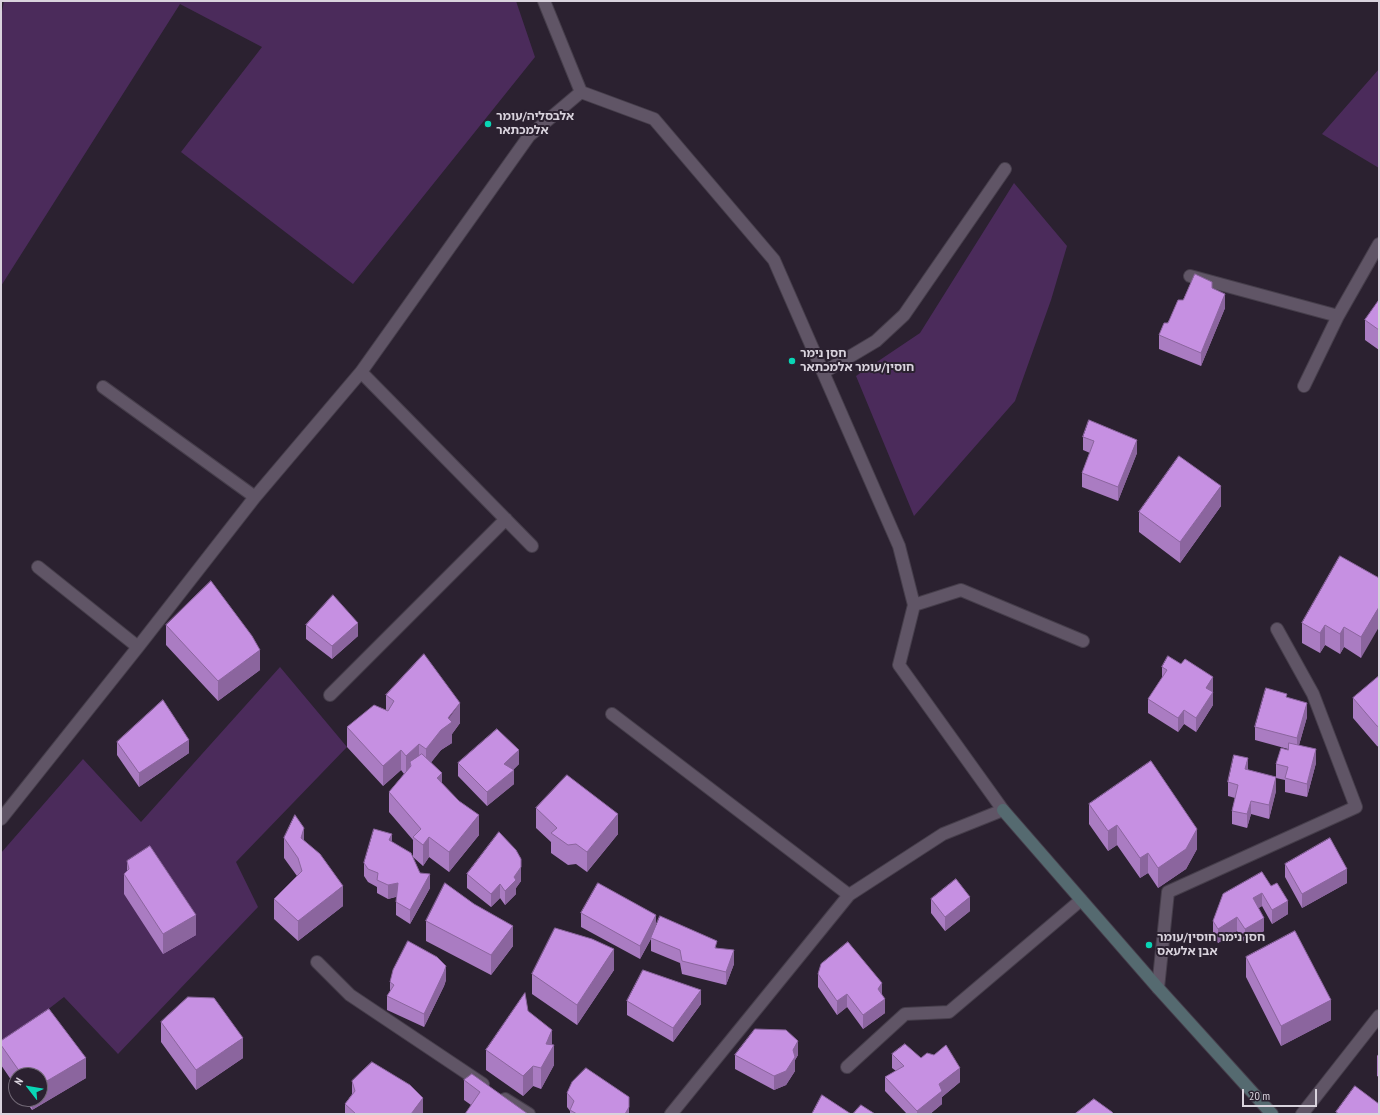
<!DOCTYPE html>
<html>
<head>
<meta charset="utf-8">
<style>
	body { margin:0 }
	#map { position:relative; width:1380px; height:1115px; overflow:hidden; background:#2b2130; font-family:"PT Sans Narrow",sans-serif }
	canvas { display:block }
	.frame { position:absolute; inset:0; border:2px solid #d9d3dd; pointer-events:none }
	.north { position:absolute; left:8px; top:1067px; width:40px; height:40px; box-sizing:border-box; background:#2b2130; border:1px solid #716875; border-radius:50%; rotate:301deg; font-size:11px; font-weight:700; line-height:16px; text-align:center; color:#d9d3dd }
	.north::after { content:''; display:block; margin:auto; width:14px; height:18px; background:#09d5b5; clip-path:polygon(50% 0,100% 100%,50% 72%,0 100%) }
	.scale { position:absolute; left:1242px; top:1089px; width:75px; height:18px; box-sizing:border-box; border:2px solid #d9d3dd; border-top:0; padding-left:5px; font-size:12px; line-height:14px; white-space:nowrap; color:#d9d3dd; -webkit-text-stroke:3px #2b2130; paint-order:stroke }
</style>
</head>
<body>
<div id="map">
<canvas width="1380" height="1115"></canvas>
<div class="frame"></div>
<div class="north">N</div>
<div class="scale">20 m</div>
</div>
<script>
const ctx = document.querySelector('canvas').getContext('2d');
ctx.lineJoin = 'round';
function fill(path, color) {
  ctx.fillStyle = color;
  ctx.fill(path, 'evenodd');
}
function strokePath(path, color, width, dash) {
  ctx.strokeStyle = color;
  ctx.lineWidth = width;
  ctx.lineCap = dash ? 'butt' : 'round';
  ctx.setLineDash(dash || []);
  ctx.stroke(path);
}
function write(font, color, halo, rows, align = 'center') {
  ctx.font = font + ' "PT Sans Narrow","Noto Sans Hebrew",sans-serif';
  ctx.lineWidth = 4;
  ctx.setLineDash([]);
  ctx.textBaseline = 'middle';
  ctx.strokeStyle = halo;
  ctx.fillStyle = color;
  for (const [text, x, y, turn = 0] of rows) {
    ctx.save();
    ctx.translate(x, y);
    ctx.rotate((+turn || 0) * Math.PI / 180);
    ctx.textAlign = isNaN(turn) ? turn : align;
    if (halo) ctx.strokeText(text, 0, 0);
    ctx.fillText(text, 0, 0);
    ctx.restore();
  }
}
fill(new Path2D(`
	M4 1H516L535 57 353 284 181 152 262 47 180 4 1 286V17Z
	M1379 69V168L1322 134Z
	M1014 183 1067 246 1051 300 1015 401 914 516 856 376 920 333Z
	M280 667 347 747 236 862 258 907 118 1054 64 997 1 1046V853L83 759 141 822Z`), '#4b2b5b');
const street = new Path2D(`
	M544 1 581 92
	M1190 276 1338 316
	M361 372 532 546
	M824 372 876 341 904 315 1005 169
	M1304 386 1338 316 1379 244
	M103 387 255 497
	M38 567 138 647
	M914 605 961 590 1083 641
	M330 695 506 519
	M612 714 849 895
	M1 819 138 647 255 497 361 372 529 136 581 92 654 119 774 260 899 546 914 605 899 665 1003 810 943 834 849 895 671 1114
	M317 962 350 995 483 1084
	M1158 988 1168 892 1356 807 1313 694 1277 629
	M847 1067 905 1014 949 1012 1081 900
	M505 1099 529 1114
	M1302 1114 1379 1016`);
const secondary = new Path2D(`
	M1003 810 1158 988 1272 1114`);
strokePath(street, '#463e4b', 14);
strokePath(secondary, '#463e4b', 14);
strokePath(street, '#605566', 12);
strokePath(secondary, '#556a70', 12);
fill(new Path2D(`
	M1212 288 1225 308 1201 366 1159 349V335L1183 300Z
	M1379 300V350L1365 340V320Z
	M1083 437 1137 453 1118 501 1082 487V473L1090 453 1083 450Z
	M1221 506 1180 563 1139 532V512Z
	M1379 578 1361 658 1344 647 1340 654 1325 645 1320 653 1302 643V623Z
	M166 625 260 670 218 701 166 645Z
	M306 625 358 636 332 659 306 639Z
	M1162 667 1213 691V705L1196 732 1184 724 1178 732 1148 713V699L1162 678Z
	M1379 676V747L1377 746 1353 718V698Z
	M386 695 460 723 452 734V743L441 750 431 762 442 784 479 835 449 872 429 857 423 866 413 857V840L389 812V792L404 774 401 770 383 786 347 747V727L386 711Z
	M1287 698 1307 717 1299 745 1316 763 1307 797 1285 792V780L1276 778V764L1288 749 1255 740V727Z
	M117 742 189 753 139 787 117 755Z
	M458 763 519 764 513 770 514 784 487 806 458 776Z
	M1248 770 1276 791 1269 819 1251 814 1247 828 1232 824V811L1235 798 1228 796V782Z
	M1089 804 1197 849 1186 869 1158 888 1148 873 1140 878 1117 845 1108 851 1089 824Z
	M536 808 618 834 587 872 576 864 568 865 551 853V842L536 828Z
	M284 838 304 841 343 906 298 941 274 919V899L297 876 284 858Z
	M392 842 420 873 430 888 410 924 396 915V897L388 899 377 893V887L368 882 364 876V863Z
	M127 861 196 935 163 954 124 894V874L127 871Z
	M1285 864 1347 883 1302 908 1285 877Z
	M1262 872 1288 914 1272 924 1262 906 1258 908 1264 931 1245 943 1237 931 1218 943 1213 935V921Z
	M521 873V881L516 888V894L505 905 500 898 491 907 467 888V874Z
	M931 899 970 911 945 931 931 913Z
	M581 913 656 925 717 948 734 964 726 985 682 974 680 963 651 951V939L640 959 581 927Z
	M426 921 513 946 491 975 426 941Z
	M1246 957 1331 1020 1281 1046 1246 977Z
	M614 970 577 1025 532 994V974Z
	M818 974 882 995 885 1013 863 1029 847 1007 837 1015 818 987Z
	M446 980 444 986 424 1027 387 1010V996L390 992V982Z
	M627 1001 701 1004 673 1042 627 1015Z
	M528 1011 552 1044 554 1065 541 1089 533 1086 523 1096 486 1070V1050Z
	M161 1022 243 1058 196 1090 161 1042Z
	M1 1041 86 1078 32 1110 24 1099H40V1075H16V1087L1 1065Z
	M1379 1053V1077L1377 1076V1056Z
	M892 1054 921 1058 960 1082 942 1097V1104L930 1114H907L885 1091V1077L896 1071 892 1068Z
	M735 1055H798L795 1060V1071L786 1085 774 1090 735 1069Z
	M464 1080 528 1114 471 1105 464 1100Z
	M352 1081 423 1114H345V1104L352 1094Z
	M567 1093 629 1114H570V1111L567 1107Z`), '#aa7cc2');
fill(new Path2D(`
	M1225 294V308L1201 366V353Z
	M1137 440V453L1118 501V487Z
	M1221 486V506L1180 563V542Z
	M1379 607V627L1361 658V637Z
	M358 623V636L332 659V646Z
	M1325 625V645L1320 653V633Z
	M1344 627V647L1340 654V634Z
	M260 650V670L218 701V681Z
	M1213 677V691L1206 701V688Z
	M1213 692V705L1196 732V718Z
	M460 703V723L452 734V743L441 750 426 769V749Z
	M1307 703V717L1297 752V738Z
	M1184 710V724L1178 732V718Z
	M189 740V753L139 787V773Z
	M419 744V764L411 766 410 762V773L406 776V756Z
	M1316 749V763L1307 797V784Z
	M401 750V770L383 786V766Z
	M519 750V764L504 778V764Z
	M1248 758V772L1245 769Z
	M514 770V784L487 806V792Z
	M442 773V793L437 778Z
	M1276 777V791L1269 819V805Z
	M1251 801V814L1247 828V814Z
	M618 814V834L587 872V852Z
	M479 815V835L449 872V852Z
	M1117 825V845L1108 851V831Z
	M304 828V849L301 838Z
	M1197 829V849L1186 869 1158 888V868Z
	M392 834V847L389 840Z
	M429 837V857L423 866V845Z
	M1148 853V873L1140 878V858Z
	M521 859V881L516 888V894L505 905V891L514 877Z
	M1347 869V883L1302 908V894Z
	M430 874V888L410 924V910Z
	M398 883V896L388 899V885Z
	M500 884V898L491 907V894Z
	M343 886V906L298 941V921Z
	M1262 893V906L1253 912V898Z
	M970 897V911L945 931V917Z
	M1288 901V914L1272 924V910Z
	M196 915V935L163 954V934Z
	M656 915V929L640 959V946Z
	M1237 917V931L1218 943V929Z
	M1264 918V931L1245 943V929Z
	M513 926V946L491 975V955Z
	M614 949V970L577 1025V1005Z
	M734 950V964L726 985V972Z
	M446 966V980L444 986 424 1027V1014Z
	M882 983V997L878 989Z
	M701 990V1004L673 1042V1028Z
	M847 994V1007L837 1015V1001Z
	M885 999V1013L863 1029V1015Z
	M1331 1000V1020L1281 1046V1026Z
	M552 1030V1049L554 1045V1065L541 1089V1068L546 1044Z
	M243 1038V1058L196 1090V1070Z
	M798 1041V1055L795 1060V1071L786 1085 774 1090V1076L793 1050Z
	M86 1058V1078L32 1110V1099H40V1085Z
	M533 1066V1086L523 1096V1076Z
	M960 1068V1082L942 1097V1104L930 1114H917V1111L939 1084Z
	M629 1097V1114H625Z
	M423 1098V1114H411Z`), '#8b659e');
const building = new Path2D(`
	M1195 274 1212 282V288L1225 294 1201 353 1159 335 1164 323H1168L1178 300H1183Z
	M1379 300V330L1365 320Z
	M1089 420 1137 440 1118 487 1082 473 1094 441 1083 437Z
	M1179 456 1221 486 1180 542 1139 512Z
	M1340 556 1379 578V607L1361 637 1344 627 1340 634 1325 625 1320 633 1302 623Z
	M211 581 252 636 260 650 218 681 166 625Z
	M333 595 358 623 332 646 306 625Z
	M424 654 460 703 448 718 452 722 441 730 426 749 419 744 406 756 401 750 383 766 347 727 374 705 388 711 394 701 386 695Z
	M1168 656 1181 664 1185 659 1213 677 1206 688 1213 692 1196 718 1184 710 1178 718 1148 699 1167 670 1162 667Z
	M1379 676V727L1377 726 1353 698Z
	M1266 688 1287 694 1286 697 1307 703 1297 738 1255 727Z
	M163 700 189 740 139 773 117 742Z
	M497 729 519 750 504 764 514 770 487 792 458 763Z
	M1289 743 1316 749 1307 784 1285 778 1288 767 1276 764 1281 748 1288 750Z
	M422 754 442 773 437 778 459 801 479 815 449 852 429 837 423 845 413 837 421 829 389 792 411 766 410 762Z
	M1234 755 1248 758 1245 769 1276 777 1269 805 1251 801 1247 814 1232 811 1238 785 1228 782Z
	M1151 761 1197 829 1186 849 1158 868 1148 853 1140 858 1117 825 1108 831 1089 804Z
	M567 775 618 814 587 852 576 844 568 845 551 833 557 828 536 808Z
	M295 815 304 828 301 838 320 854 343 886 298 921 274 899 302 871 298 858 284 838Z
	M374 829 392 834 389 840 411 853 420 873 430 874 410 910 396 902 398 883 388 885 377 880 378 873 368 869 364 863Z
	M499 832 516 850 521 859V867L514 877 516 880 505 891 500 884 491 894 467 874Z
	M1330 838 1347 869 1302 894 1285 864Z
	M150 846 196 915 163 934 124 874 129 869 127 861Z
	M1262 872 1271 886 1277 883 1288 901 1272 910 1262 893 1253 898 1264 918 1245 929 1237 917 1218 929 1213 921 1223 894Z
	M956 879 970 897 945 917 931 899Z
	M445 883 474 904 513 926 491 955 426 921Z
	M598 883 656 915 640 946 581 913Z
	M660 916 717 941 715 948 734 950 726 972 682 961 680 950 651 938Z
	M555 928 592 939 614 949 577 1005 532 974Z
	M1295 931 1331 1000 1281 1026 1246 957Z
	M408 941 437 957 446 966 444 972 424 1014 387 996 394 985 390 982 393 970Z
	M848 942 882 983 878 989 885 999 863 1015 847 994 837 1001 818 974 821 964Z
	M643 970 701 990 673 1028 627 1001Z
	M525 993 528 1011 552 1030 546 1044 554 1045 541 1068 533 1066 523 1076 486 1050Z
	M188 997 214 998 243 1038 196 1070 161 1022Z
	M49 1009 86 1058 40 1085V1075H22L1 1045V1041Z
	M755 1029 786 1030 798 1041 793 1050 795 1057 786 1071 774 1076 735 1055Z
	M905 1044 921 1058 927 1053 934 1055 946 1045 960 1068 939 1084 942 1091 917 1111 885 1077 904 1066 892 1054Z
	M372 1062 410 1085 423 1098 411 1114H356L345 1104 355 1091 352 1081Z
	M586 1068 629 1097V1107L625 1114H577L570 1110 574 1101 567 1093 572 1082Z
	M472 1074 528 1114H465L480 1092 464 1080Z
	M1355 1086 1379 1104V1114H1339L1336 1112Z
	M822 1095 851 1114H812Z
	M1094 1099 1112 1112 1114 1114H1075Z
	M861 1105 875 1114H853Z`);
fill(building, '#c690e2');
strokePath(building, '#8b659e', 1);
for (const [x, y, r, color] of [
	[488,124,4,"#09d5b5"],
	[792,361,4,"#09d5b5"],
	[1149,945,4,"#09d5b5"]
]) {
  const dot = new Path2D();
  dot.arc(x, y, r, 0, 2 * Math.PI);
  ctx.fillStyle = color;
  ctx.fill(dot);
  strokePath(dot, '#2b2130', 1.5);
}
write('bold 12px', '#d9d3dd', '#2b2130', [
	["אלבסליה/עומר",496,117],
	["אלמכתאר",496,131],
	["חסן נימר",800,354],
	["חוסין/עומר אלמכתאר",800,368],
	["חסן נימר חוסין/עומר",1157,938],
	["אבן אלעאס",1157,952]
], 'left');
</script>
</body>
</html>
